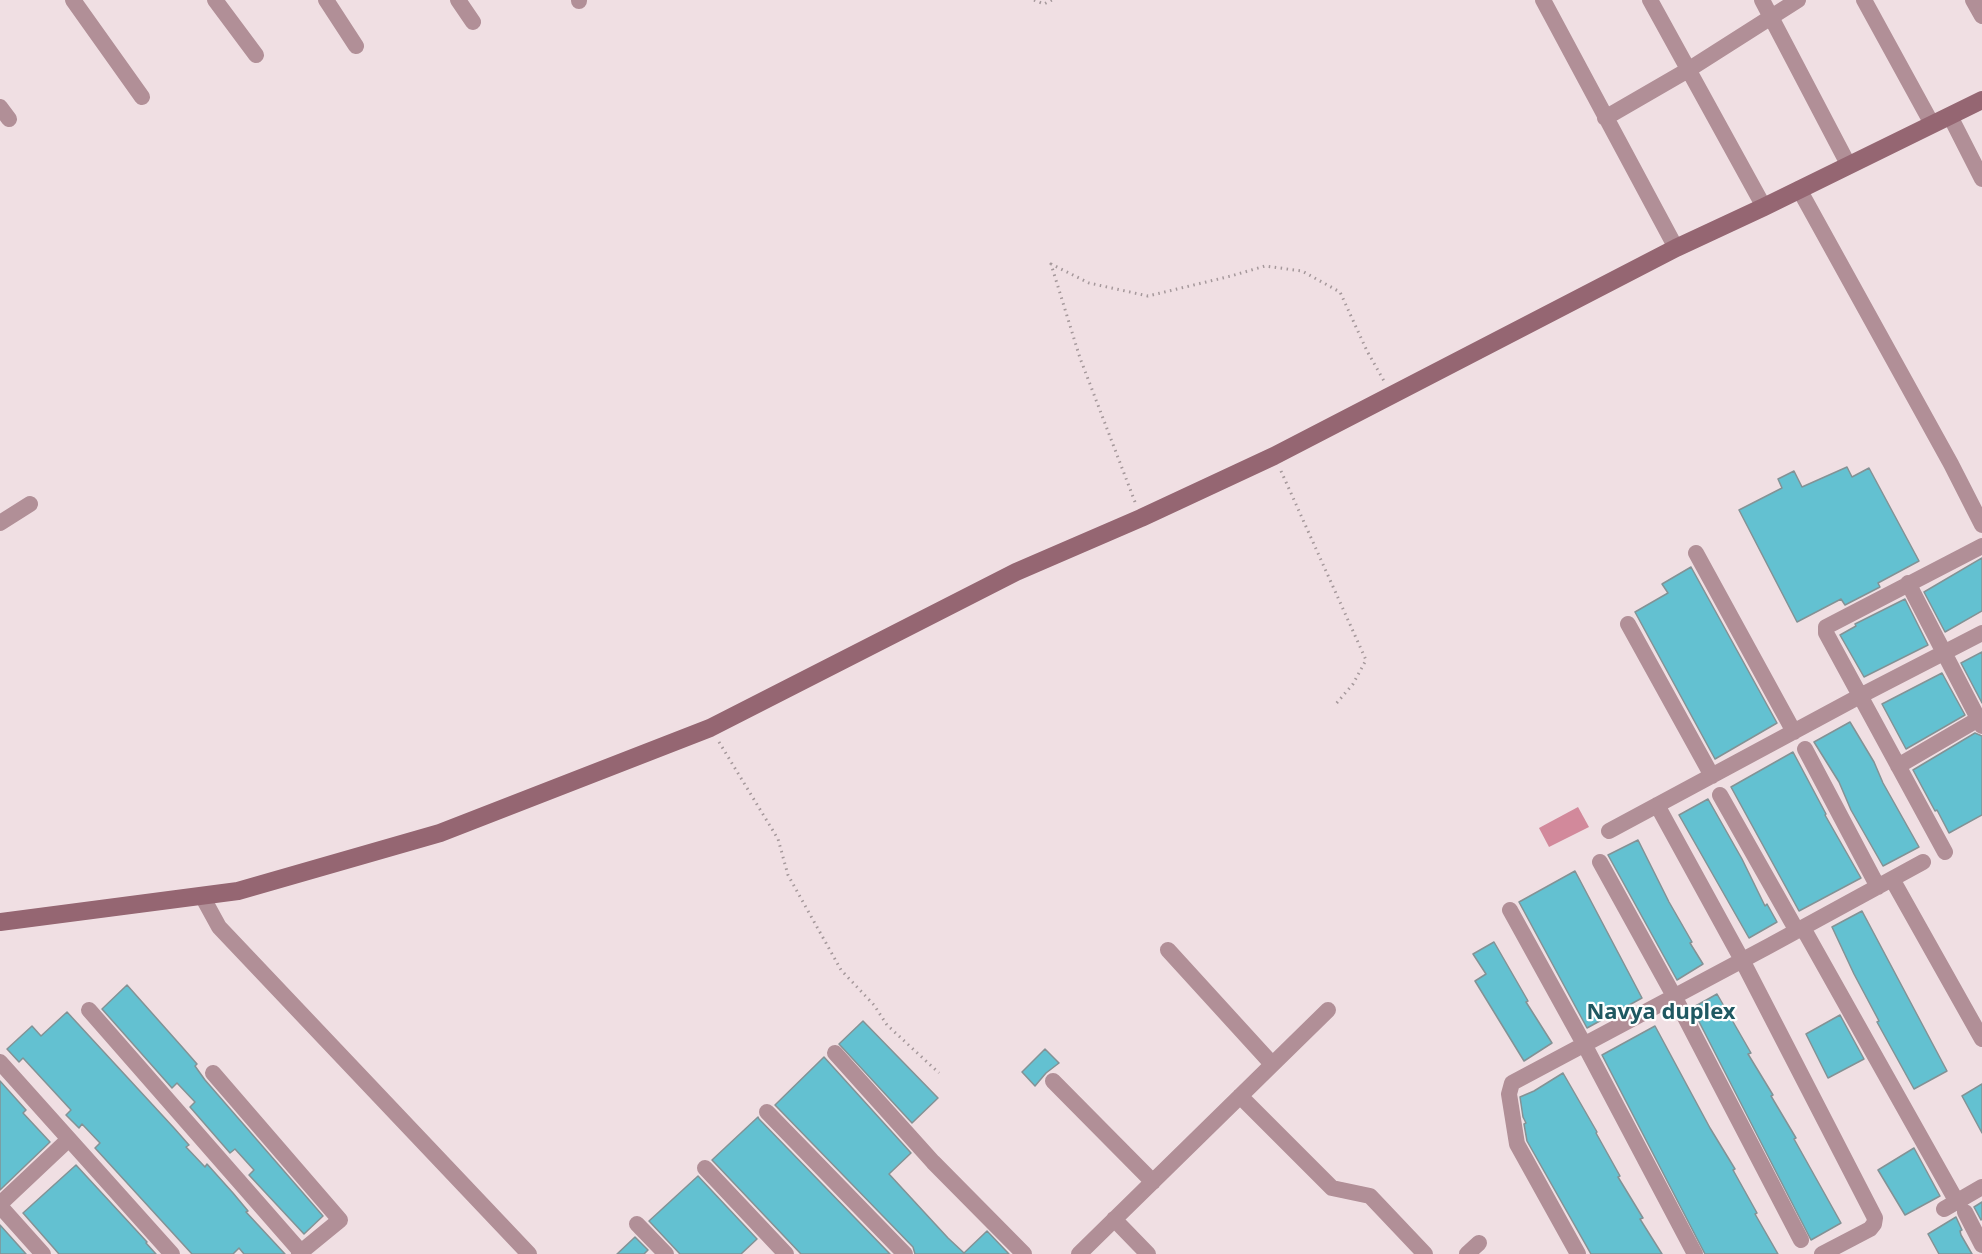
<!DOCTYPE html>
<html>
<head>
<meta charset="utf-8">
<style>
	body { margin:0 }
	canvas { display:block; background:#f0dfe3 }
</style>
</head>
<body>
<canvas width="1982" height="1254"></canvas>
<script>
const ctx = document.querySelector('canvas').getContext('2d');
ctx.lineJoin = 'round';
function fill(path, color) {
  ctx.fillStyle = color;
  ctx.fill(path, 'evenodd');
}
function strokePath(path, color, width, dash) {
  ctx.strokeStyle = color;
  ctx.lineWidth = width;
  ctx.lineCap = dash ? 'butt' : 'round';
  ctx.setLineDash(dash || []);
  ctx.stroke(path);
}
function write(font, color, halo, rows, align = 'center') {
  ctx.font = font + ' "Noto Sans",sans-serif';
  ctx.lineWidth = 4.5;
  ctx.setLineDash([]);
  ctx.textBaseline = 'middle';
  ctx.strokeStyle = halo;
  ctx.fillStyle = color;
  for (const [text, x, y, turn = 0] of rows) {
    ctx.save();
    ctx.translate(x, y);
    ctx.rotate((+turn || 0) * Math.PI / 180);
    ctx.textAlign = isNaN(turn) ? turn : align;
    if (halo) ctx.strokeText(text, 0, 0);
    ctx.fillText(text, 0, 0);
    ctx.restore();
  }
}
fill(new Path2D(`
	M1578 807 1589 827 1549 847 1539 828Z`), '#d2899b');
const building = new Path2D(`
	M1847 467 1852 477 1869 468 1919 561 1878 583 1880 587 1845 605 1841 599 1797 622 1739 510 1782 488 1778 479 1794 471 1802 487Z
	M1982 558V611L1945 632 1924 592Z
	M1691 567 1777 723 1715 759 1635 612 1668 593 1662 584Z
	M1905 599 1928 645 1864 677 1840 635 1856 626 1855 624Z
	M1982 652V703L1961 663Z
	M1942 673 1965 715 1906 749 1882 704Z
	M1850 722 1874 762 1883 783 1919 847 1883 866 1851 810 1839 782 1814 742Z
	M1975 733 1982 736V815L1949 833 1937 810 1935 811 1913 770Z
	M1793 752 1826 814 1825 815 1861 878 1799 911 1731 787Z
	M1708 799 1742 859 1765 906 1767 904 1777 922 1749 938 1679 815Z
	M1638 840 1669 902 1692 942 1690 943 1703 964 1677 980 1608 855Z
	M1575 871 1642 998 1587 1028 1519 902Z
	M1862 911 1947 1071 1914 1089 1877 1022 1879 1021 1854 974 1832 927Z
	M1494 942 1528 1001 1526 1002 1552 1043 1524 1061 1475 981 1486 974 1473 954Z
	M127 985 183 1048 197 1064 195 1066 205 1080 323 1216 304 1234 249 1175 254 1170 235 1149 230 1153 190 1107 195 1102 177 1083 172 1088 102 1009Z
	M1717 994 1751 1053 1748 1054 1773 1095 1771 1096 1796 1138 1794 1139 1841 1223 1811 1240 1692 1008Z
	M67 1012 174 1128 189 1145 186 1147 205 1167 207 1164 233 1193 248 1211 246 1212 285 1254H244L239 1248 233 1254H192L95 1148 100 1143 82 1124 79 1128 66 1115 71 1110 23 1058 19 1062 7 1049 32 1026 41 1036Z
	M1840 1015 1864 1059 1828 1078 1806 1034Z
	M863 1021 938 1098 912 1123 839 1044Z
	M1655 1026 1710 1128 1735 1169 1733 1170 1757 1213 1755 1214 1778 1254H1705L1602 1055Z
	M1045 1049 1059 1063 1046 1073 1035 1086 1022 1072Z
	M824 1057 911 1153 889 1174 948 1238 964 1253 987 1231 1009 1254H915L913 1247 775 1105Z
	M1563 1073 1597 1132 1596 1133 1620 1176 1618 1177 1643 1218 1640 1219 1662 1254H1591L1527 1141 1524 1124 1526 1123 1523 1117 1520 1097 1534 1091Z
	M0 1081 26 1110 23 1113 50 1142 0 1190Z
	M1982 1084V1133L1962 1096Z
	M758 1117 759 1119 890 1254H801L712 1160Z
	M1914 1148 1940 1196 1905 1215 1878 1170Z
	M76 1165 147 1242 146 1243 156 1254H59L52 1246 23 1213Z
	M698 1176 757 1239 741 1254H680L649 1221Z
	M1982 1202V1219L1981 1220 1974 1207Z
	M1956 1217 1962 1230 1960 1231 1961 1235 1972 1254H1939L1928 1234Z
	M0 1225 18 1245 26 1254H0Z
	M635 1237 648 1250 644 1254H617Z`);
fill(building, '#63c1d1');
strokePath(building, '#839295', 1.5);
strokePath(new Path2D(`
	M1034 0 1044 4 1052 0
	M1281 471 1366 660 1353 684 1335 705
	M1135 502 1080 358 1051 264 1089 283 1148 296 1231 276 1265 266 1302 271 1340 292 1367 351 1384 381
	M719 742 778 839 788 875 841 970 874 1005 887 1025 939 1073`), '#a5989b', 3, [1.5, 4.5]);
strokePath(new Path2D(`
	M73 0 142 97
	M215 0 256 55
	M326 0 356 46
	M458 0 473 22
	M579 0V1
	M1543 0 1676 248
	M1650 0 1764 207
	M1762 0 1848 164
	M1864 0 1932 124
	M1973 0 1982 16
	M0 107 9 119
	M1950 116 1982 179
	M1605 118 1688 70 1798 0
	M1799 189 1951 464 1982 525
	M0 523 30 504
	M1696 553 1794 732
	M1908 583 1982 726
	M1628 624 1712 776
	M1805 749 1878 887
	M1898 766 1982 717
	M1720 795 1797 931
	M1657 805 1742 960 1875 1218 1874 1224 1870 1229 1822 1254
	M1609 831 1860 696 1982 633
	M1945 852 1826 633V627L1982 546
	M1600 862 1674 996 1801 1240
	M1892 879 1982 1039
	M202 896 219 927 529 1254
	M1510 910 1584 1044 1695 1254
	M1803 928 1957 1202
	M1168 950 1272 1064
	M89 1010 301 1252 299 1254
	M835 1053 933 1162 1024 1254
	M0 1062 172 1254
	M213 1073 340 1220 301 1252
	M1053 1081 1153 1182
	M1240 1096 1332 1188 1370 1196 1425 1254
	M767 1112 905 1254
	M705 1168 786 1254
	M0 1204 69 1139
	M0 1206 43 1254
	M1944 1209 1982 1187
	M1965 1212 1982 1245
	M1114 1219 1148 1254
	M637 1224 666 1254
	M1079 1254 1328 1010
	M1467 1254 1479 1243
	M1578 1254 1517 1144 1509 1094 1512 1083 1769 946 1923 862`), '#b18f97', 16);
strokePath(new Path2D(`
	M0 922 238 891 440 833 710 728 1016 572 1141 518 1274 456 1676 248 1764 207 1982 100`), '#956672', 18);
write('bold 22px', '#1f5861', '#fff', [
	["Navya duplex",1661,1013]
]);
</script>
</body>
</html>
